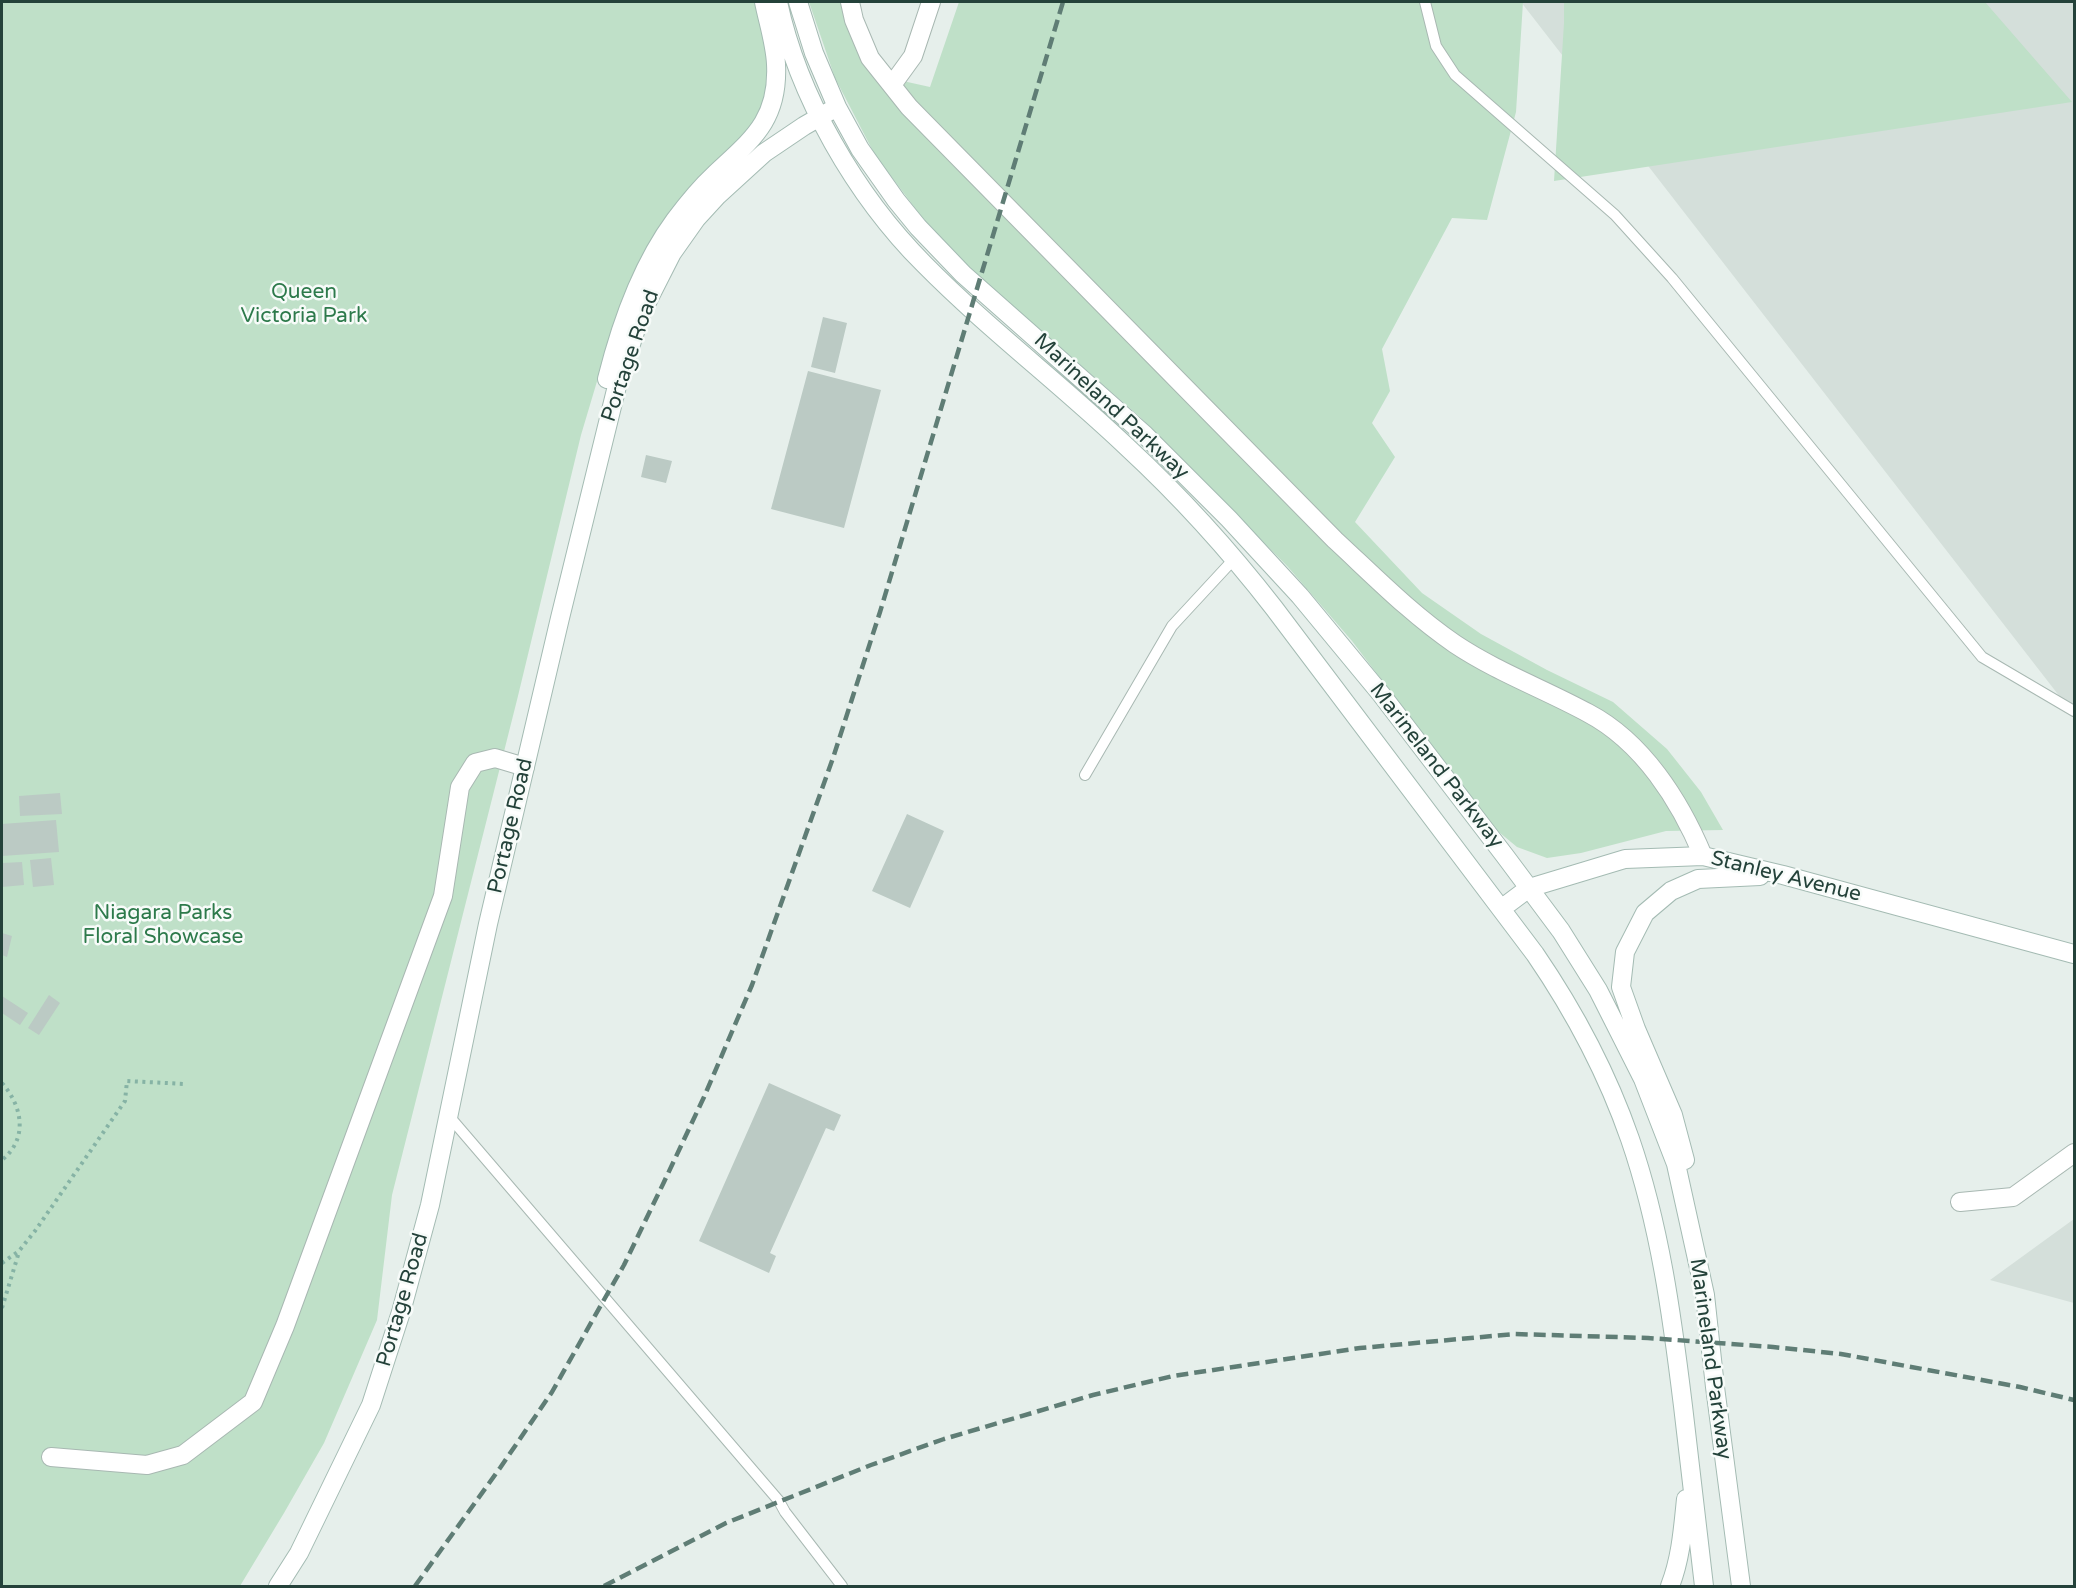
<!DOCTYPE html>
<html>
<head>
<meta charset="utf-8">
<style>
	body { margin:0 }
	#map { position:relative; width:2076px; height:1588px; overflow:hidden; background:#e6efeb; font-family:"Varela Round",sans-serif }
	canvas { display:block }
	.frame { position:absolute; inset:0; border:3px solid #24423a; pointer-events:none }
</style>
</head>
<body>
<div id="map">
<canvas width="2076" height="1588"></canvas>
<div class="frame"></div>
</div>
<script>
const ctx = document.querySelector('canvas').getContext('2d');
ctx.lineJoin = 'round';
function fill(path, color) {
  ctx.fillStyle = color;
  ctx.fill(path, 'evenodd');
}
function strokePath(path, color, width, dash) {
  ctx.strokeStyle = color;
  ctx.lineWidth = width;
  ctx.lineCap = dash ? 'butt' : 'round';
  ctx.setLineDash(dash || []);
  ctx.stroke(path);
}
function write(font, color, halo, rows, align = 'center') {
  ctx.font = font + ' "Varela Round",sans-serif';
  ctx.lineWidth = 5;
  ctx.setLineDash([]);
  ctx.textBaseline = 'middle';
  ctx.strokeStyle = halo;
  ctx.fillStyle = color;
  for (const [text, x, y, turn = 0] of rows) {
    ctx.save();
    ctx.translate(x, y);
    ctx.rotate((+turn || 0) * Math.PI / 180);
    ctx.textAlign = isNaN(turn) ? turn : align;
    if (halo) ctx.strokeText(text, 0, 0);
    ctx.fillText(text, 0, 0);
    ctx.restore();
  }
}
fill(new Path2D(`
	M1521 2H2074V715Z
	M2074 1219V1303L1990 1280Z`), '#d4dfda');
fill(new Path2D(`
	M2 2H756L763 32 769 68 766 103 601 368 581 435 517 700 392 1195 377 1320 324 1443 284 1513 240 1586H2Z
	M809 2H847L876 75 930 87 959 2H1523L1516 112 1487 220 1452 218 1382 349 1390 391 1372 423 1395 457 1355 522 1422 593 1481 634 1547 670 1613 702 1667 749 1701 792 1723 830 1666 831 1581 853 1547 858 1517 847 1494 828 1352 641 1288 567 1140 417 970 269 921 216 875 155 835 78Z
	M1564 2H1985L2072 102 1554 181 1564 23Z`), '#bfe0c8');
fill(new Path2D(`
	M823 317 847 323 835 373 811 367Z
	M808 371 881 390 844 528 771 509Z
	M646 455 672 461 666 483 641 477Z
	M60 793 62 814 20 816 19 796Z
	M907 814 944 831 910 908 872 891Z
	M56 820 59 852 2 856V824Z
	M51 858 54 885 33 887 30 860Z
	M22 862 24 885 2 887V863Z
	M2 933 12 936 7 957 2 955Z
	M49 995 60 1003 39 1035 28 1028Z
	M2 996 28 1013 20 1025 2 1013Z
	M769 1083 841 1115 834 1131 826 1128 770 1253 776 1256 769 1273 699 1241Z`), '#bbcac4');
const service = new Path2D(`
	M1425 2 1436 46 1455 75 1615 215 1672 278 1982 657 2074 711
	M1085 775 1172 626 1234 559
	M448 1115 779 1501 785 1512 842 1586`);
const minor = new Path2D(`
	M850 2 854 20 870 58 909 107 1335 540C1374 576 1411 614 1455 644 1497 672 1544 689 1588 713 1643 742 1680 801 1703 856
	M892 85 913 56 931 2
	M1960 1202 2013 1197 2074 1153
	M51 1457 147 1465 183 1455 253 1402 285 1326 443 896 460 787 475 763 495 758 525 767`);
const secondary = new Path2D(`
	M778 2C798 96 856 196 924 264 988 329 1061 384 1127 447 1180 496 1229 550 1274 608L1535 954C1574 1011 1607 1073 1630 1139 1660 1226 1672 1316 1683 1406 1690 1466 1697 1526 1704 1586
	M798 2 814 53 837 107 860 149 896 200 918 227 963 274 1145 435 1229 519 1300 596 1381 694 1505 856 1561 931 1598 990 1643 1079 1676 1164 1705 1295 1715 1387 1741 1586
	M607 379C621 323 641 266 675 220 687 204 700 188 714 175 751 140 779 121 776 64 775 43 768 22 764 2
	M1501 909 1529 888 1625 859 1703 856 1783 875 2074 954
	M1685 1160 1673 1115 1636 1029 1621 987 1625 952 1645 913 1671 891 1698 879 1760 876
	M278 1586 299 1553 371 1405 401 1312 430 1205 488 924 560 618 617 386 641 314 672 253 696 219 718 195 764 153 804 126 830 111
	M1670 1586C1681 1558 1683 1528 1686 1499`);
strokePath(service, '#a8b8b2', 12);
strokePath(minor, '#a8b8b2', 20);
strokePath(secondary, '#a4bbb3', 20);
strokePath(new Path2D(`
	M2 1083C23 1107 28 1139 2 1160
	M2 1263 19 1251 35 1231 125 1101 127 1081 185 1084
	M2 1308 19 1252`), '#86b3a5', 4, [3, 4.5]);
strokePath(service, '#fff', 10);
strokePath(minor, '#fff', 18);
strokePath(secondary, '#fff', 18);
strokePath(new Path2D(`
	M415 1586 500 1468 552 1392 605 1298 624 1265 664 1182 704 1097 752 985 833 758 880 612 1063 2
	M604 1586 726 1523 871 1465 944 1439 1093 1395 1173 1376 1360 1348 1515 1334 1648 1338 1773 1347 1841 1354 2020 1387 2074 1400`), '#5f7d75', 4.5, [12, 6]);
write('21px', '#2d7a4b', '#f7fbf9', [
	["Queen",304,292],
	["Victoria Park",304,316],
	["Niagara Parks",163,913],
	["Floral Showcase",163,937]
]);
write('21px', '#24423a', '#f7fbf9', [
	["Portage Road",631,356,-71],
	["Marineland Parkway",1111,407,43],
	["Marineland Parkway",1436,766,52],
	["Portage Road",511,826,-77],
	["Stanley Avenue",1786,877,14],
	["Portage Road",403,1300,-74],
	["Marineland Parkway",1710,1359,82]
]);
</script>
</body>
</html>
